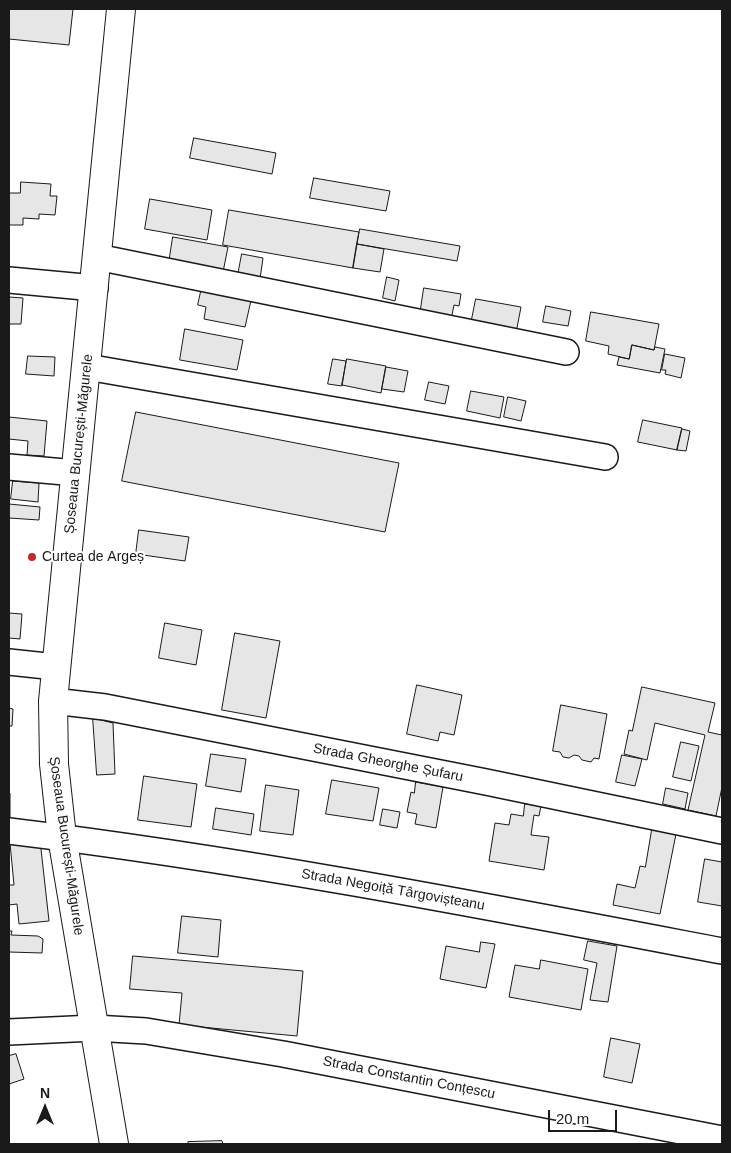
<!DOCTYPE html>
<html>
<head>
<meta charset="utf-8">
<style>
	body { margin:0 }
	#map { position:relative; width:731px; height:1153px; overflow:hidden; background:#fff; font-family:Helvetica,sans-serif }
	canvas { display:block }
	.frame { position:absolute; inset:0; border:10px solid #1a1a1a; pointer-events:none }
	.north { position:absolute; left:20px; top:1083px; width:50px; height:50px; -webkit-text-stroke:4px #fff; paint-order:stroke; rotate:0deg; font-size:14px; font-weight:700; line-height:20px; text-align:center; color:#1a1a1a }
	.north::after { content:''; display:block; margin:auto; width:18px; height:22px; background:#1a1a1a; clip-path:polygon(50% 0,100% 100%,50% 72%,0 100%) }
	.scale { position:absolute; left:548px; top:1110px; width:69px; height:22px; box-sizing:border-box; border:2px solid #1a1a1a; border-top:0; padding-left:6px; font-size:15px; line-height:18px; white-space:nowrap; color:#1a1a1a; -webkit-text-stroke:4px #fff; paint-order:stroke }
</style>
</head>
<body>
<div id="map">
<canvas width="731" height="1153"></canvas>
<div class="frame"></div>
<div class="north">N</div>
<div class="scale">20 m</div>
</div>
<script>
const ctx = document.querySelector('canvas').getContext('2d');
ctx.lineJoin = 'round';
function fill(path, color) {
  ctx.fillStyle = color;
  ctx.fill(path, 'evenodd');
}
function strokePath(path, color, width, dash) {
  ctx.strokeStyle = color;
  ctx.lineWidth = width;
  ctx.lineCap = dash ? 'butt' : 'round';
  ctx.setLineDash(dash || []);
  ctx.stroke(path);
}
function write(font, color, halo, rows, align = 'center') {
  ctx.font = font + ' Helvetica,sans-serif';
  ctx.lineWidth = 4;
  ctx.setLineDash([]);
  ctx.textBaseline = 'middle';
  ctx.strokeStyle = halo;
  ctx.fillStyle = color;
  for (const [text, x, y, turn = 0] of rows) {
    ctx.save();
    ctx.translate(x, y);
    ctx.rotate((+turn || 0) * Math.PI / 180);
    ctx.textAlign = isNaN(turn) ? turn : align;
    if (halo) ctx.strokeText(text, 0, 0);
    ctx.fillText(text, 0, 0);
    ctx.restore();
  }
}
const building = new Path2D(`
	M9 9H73L69 45 9 39Z
	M194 138 276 153 272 174 190 158Z
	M314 178 390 191 386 211 310 198Z
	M21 182 51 184 50 196H57L55 215 39 214V219L23 218V225H9V193H20Z
	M150 199 212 210 207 240 145 229Z
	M229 210 359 232 353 268 223 245Z
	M360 229 460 246 457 261 357 244Z
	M173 237 228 247 223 272 169 263Z
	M357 244 384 249 380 272 353 268Z
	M242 254 263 258 260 279 238 275Z
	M387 277 399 280 395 301 383 298Z
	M202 287 252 296 245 327 204 319 206 307 198 305Z
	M424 288 461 294 459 306 454 305 451 320 420 315Z
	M9 297 23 298 21 324H9Z
	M476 299 521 307 516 333 471 324Z
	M546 306 571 311 568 326 543 322Z
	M591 312 659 324 654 350 632 345 629 359 608 354 609 346 586 341Z
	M185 329 243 340 237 370 180 360Z
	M632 345 654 350 655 347 665 349 660 373 617 365 619 357 629 359Z
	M665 354 685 358 681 378 665 374 666 370H662Z
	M28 356 55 357 54 376 26 374Z
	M333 359 346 361 342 386 328 384Z
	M347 359 386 366 381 393 342 385Z
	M386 367 408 371 404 392 382 389Z
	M429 382 449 386 445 404 425 400Z
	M471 391 504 397 500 418 467 411Z
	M508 397 526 401 521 421 504 417Z
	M136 412 399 463 385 532 122 481Z
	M9 417 47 421 44 456 27 455 28 441 9 439Z
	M643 420 682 428 677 450 638 442Z
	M682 429 690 431 686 451 677 450Z
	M13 481 39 483 38 502 11 499Z
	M9 504 40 507 39 520 9 518Z
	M139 530 189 537 185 561 136 554Z
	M9 613 22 614 20 639 9 638Z
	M165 623 202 630 196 665 159 658Z
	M235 633 280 641 266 718 222 710Z
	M417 685 462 695 454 735 440 732 438 741 407 734Z
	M642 687 715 703 708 732 722 735V787L716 816 688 810 705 735 655 723 647 760 624 754 629 730 632 731Z
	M561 705 607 714 599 759 594 758 591 762 582 760 579 756 574 755 569 758 563 757 560 752 553 751Z
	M9 708 13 709 12 726H9Z
	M93 718 113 723 115 774 97 775Z
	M681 742 699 746 691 781 673 777Z
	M211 754 246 759 241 792 206 786Z
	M622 755 642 759 635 786 616 782Z
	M144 776 197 784 191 827 138 820Z
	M332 780 379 788 373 821 326 814Z
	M416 782 443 787 436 828 415 824 417 814 407 812 411 792 414 793Z
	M266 785 299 790 293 835 260 831Z
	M666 788 688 793 685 809 663 804Z
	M9 793H10V818H9Z
	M525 804 541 806 539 816 534 815 531 835 549 837 544 870 489 861 495 823 509 825 511 814 523 816Z
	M216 808 254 814 251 835 213 829Z
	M383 809 400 812 397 828 380 825Z
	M652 830 676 834 660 914 613 905 617 884 635 888 640 866 645 867Z
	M40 840 49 921 19 924 17 904 9 905V885H14L10 843Z
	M705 859 722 862V906L698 902Z
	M182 916 221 920 218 957 178 953Z
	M9 931H12L11 935 38 936 43 939 42 953 9 952Z
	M588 941 617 946 608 1002 590 1000 597 963 584 960Z
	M481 942 495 944 486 988 440 979 446 946 479 952Z
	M133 956 303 971 297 1036 179 1025 182 993 130 989Z
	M541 960 588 969 581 1010 509 997 515 965 539 969Z
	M611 1038 640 1044 632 1083 604 1077Z
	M16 1054 24 1079 9 1084V1056Z
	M222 1141 223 1144H188V1142Z`);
fill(building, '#e6e6e6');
strokePath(building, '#1a1a1a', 1);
const minor = new Path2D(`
	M97 257 566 352
	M9 280 95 288
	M87 367 605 457
	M9 467 76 473
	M9 662 56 667
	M53 701 105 707 486 782 722 831
	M9 831C248 860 485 906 722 951
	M9 1032 94 1028 146 1031 283 1054 722 1139`);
const major = new Path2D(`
	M114 1144 62 837 54 764 53 701 121 9`);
strokePath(minor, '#1a1a1a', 28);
strokePath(major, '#1a1a1a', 30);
strokePath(minor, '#fff', 25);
strokePath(major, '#fff', 28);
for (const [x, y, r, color] of [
	[32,557,5,"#c62828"]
]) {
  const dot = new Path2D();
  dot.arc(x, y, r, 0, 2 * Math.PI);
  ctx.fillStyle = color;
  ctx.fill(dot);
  strokePath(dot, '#fff', 2);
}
write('14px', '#1a1a1a', '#fff', [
	["Șoseaua București-Măgurele",79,444,-84],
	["Strada Gheorghe Șufaru",388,763,11],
	["Șoseaua București-Măgurele",66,846,82],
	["Strada Negoiță Târgovișteanu",393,890,10],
	["Strada Constantin Conțescu",409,1078,11]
]);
write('14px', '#1a1a1a', '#fff', [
	["Curtea de Argeș",42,557]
], 'left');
</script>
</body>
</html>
